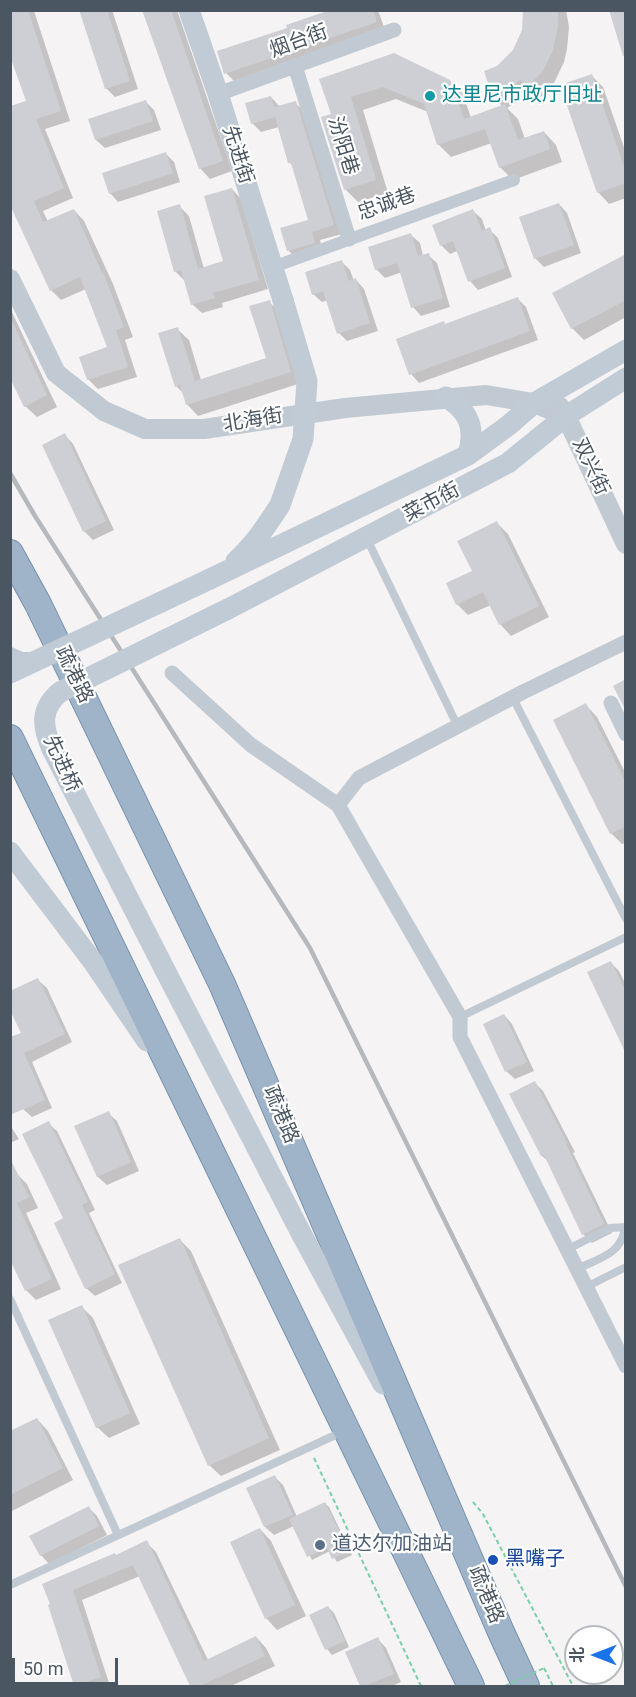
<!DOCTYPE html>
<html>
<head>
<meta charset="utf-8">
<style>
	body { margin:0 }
	#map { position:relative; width:636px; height:1697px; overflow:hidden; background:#f5f3f3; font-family:Roboto,"Noto Sans SC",sans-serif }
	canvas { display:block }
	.frame { position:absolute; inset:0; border:12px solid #4a5661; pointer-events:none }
	.north { position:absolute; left:564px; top:1625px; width:60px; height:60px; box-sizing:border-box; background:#fff; border:2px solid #b7bbc0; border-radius:50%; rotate:270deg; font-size:16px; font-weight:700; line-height:24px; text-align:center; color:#4a5661 }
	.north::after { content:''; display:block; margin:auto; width:21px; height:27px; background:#1a73e8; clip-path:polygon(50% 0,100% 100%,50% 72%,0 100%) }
	.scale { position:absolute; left:12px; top:1658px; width:106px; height:27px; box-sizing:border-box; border:3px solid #4a5661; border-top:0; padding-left:8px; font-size:18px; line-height:21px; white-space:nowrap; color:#4a5661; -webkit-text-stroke:4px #fff; paint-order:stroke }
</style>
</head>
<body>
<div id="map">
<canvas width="636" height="1697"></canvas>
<div class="frame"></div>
<div class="north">北</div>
<div class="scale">50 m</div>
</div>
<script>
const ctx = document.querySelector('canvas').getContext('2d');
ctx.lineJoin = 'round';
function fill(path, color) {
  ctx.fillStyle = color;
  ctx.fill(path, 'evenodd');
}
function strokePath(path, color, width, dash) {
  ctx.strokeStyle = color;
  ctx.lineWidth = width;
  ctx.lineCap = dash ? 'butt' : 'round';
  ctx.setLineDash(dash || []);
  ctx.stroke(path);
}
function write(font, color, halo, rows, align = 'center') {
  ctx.font = font + ' Roboto,"Noto Sans SC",sans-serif';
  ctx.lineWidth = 4.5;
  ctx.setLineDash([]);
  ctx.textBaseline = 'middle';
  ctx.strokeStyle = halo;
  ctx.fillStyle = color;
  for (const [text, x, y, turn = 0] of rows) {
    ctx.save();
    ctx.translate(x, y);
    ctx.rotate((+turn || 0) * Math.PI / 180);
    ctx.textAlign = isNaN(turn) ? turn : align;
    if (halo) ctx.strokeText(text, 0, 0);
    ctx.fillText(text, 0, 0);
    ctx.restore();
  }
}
fill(new Path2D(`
	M10 10 34 11 70 121 45 129 73 198 43 211 48 222 74 210 84 221 113 284 133 337 125 340 137 377 98 389 88 379 109 348 86 289 61 300 51 290 10 201 28 102Z
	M81 10H112L138 89 115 97 106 88Z
	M145 10H177L232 171 210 179 200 168Z
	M335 10H378L385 30 234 81 226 73 289 29Z
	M525 10H566L569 27 567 49 564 62 554 83 547 91 539 98 532 90 524 98 507 108 518 119 525 139 544 132 556 145 562 162 513 180 500 167 492 143 451 157 438 144 428 112 396 99 363 110 388 193 358 202 345 189 333 115 321 79 450 81 463 94 471 118 503 107 495 98 486 72 498 68 514 51 523 30Z
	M592 76 603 87 626 153V198L609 204 598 192Z
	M271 97 280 107 295 103 304 111 342 234 320 240 323 251 297 259 288 250 310 221 294 167 290 163 279 127 261 132 253 124 247 104Z
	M146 102 154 110 161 130 105 148 96 140 90 120Z
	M166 154 174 162 180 182 118 202 110 193Z
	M232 189 241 199 268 289 222 303 223 307 202 313 192 304 186 282 175 271 179 206 189 216 204 269 225 262Z
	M559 204 567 213 581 253 544 267 535 258Z
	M473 211 482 219 486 231 489 229 498 238 512 277 478 290 470 281 457 251 450 254 441 245Z
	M411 235 420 243 423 256 428 255 437 263 450 307 421 316 413 307 402 272 385 278 376 269Z
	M626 256V317L584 340 572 328Z
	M342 262 350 270 354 281 356 280 364 289 378 331 347 341 339 333 328 300 322 302 313 294Z
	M518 299 526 307 538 340 419 383 411 374 398 339 446 325Z
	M269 302 281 313 301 383 198 416 187 404 184 394 176 386 177 329 189 340 201 380 268 359Z
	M10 308 57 407 37 417 25 406 10 375Z
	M65 435 73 444 114 530 93 540 84 531Z
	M497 523 508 534 549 617 511 636 500 624 491 605 468 615 457 604Z
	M586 705 597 717 626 774V843L622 844 611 833Z
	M611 963 619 971 626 985V1050Z
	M38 980 47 988 72 1042 32 1062 52 1108 32 1117 23 1109V1033Z
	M504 1015 512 1024 534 1071 515 1079 506 1071Z
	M535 1083 543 1091 575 1152 573 1153 612 1233 592 1243 583 1234 549 1162 542 1156 511 1095Z
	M108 1113 117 1121 139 1171 107 1185 98 1177 76 1127Z
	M48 1123 57 1131 95 1210 89 1213 122 1283 95 1296 86 1288 65 1219Z
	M10 1125 19 1139 10 1143Z
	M17 1174 27 1184 38 1208 26 1213 61 1289 36 1300 26 1290 10 1256Z
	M179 1239 191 1251 280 1450 221 1476 209 1465Z
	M82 1307 93 1318 140 1424 109 1438 97 1427Z
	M37 1419 48 1431 73 1480 10 1512V1433Z
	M275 1477 283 1485 297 1517 325 1503 329 1507 352 1555 337 1562 330 1551 312 1560 294 1526 274 1535 265 1527Z
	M89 1508 97 1516 107 1535 49 1564 41 1555Z
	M260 1529 271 1541 306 1616 277 1630 266 1618Z
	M146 1542 156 1552 208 1660 256 1637 266 1648 275 1666 231 1686H192L140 1576 82 1600 110 1686H77L50 1605 116 1556Z
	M328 1607 334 1613 349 1647 332 1655 327 1649Z
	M378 1639 386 1648 401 1682 392 1686H361L347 1653Z`), '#0003');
fill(new Path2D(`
	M10 10H28L61 111 36 119 64 188 34 201 43 222 74 209 102 273 103 272 124 327 116 330 128 367 87 380 79 357 107 347 80 277 50 291 10 205V106L26 101 10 56Z
	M79 10H107L130 81 105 89Z
	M142 10H171L223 161 199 169Z
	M330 10H373L377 22 224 74 217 51 287 28 286 25Z
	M523 10H558V26L553 50 543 71 527 87 521 79 512 87 493 99 484 71 497 66 513 50 522 30Z
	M609 10H626V56H623Z
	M394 53 450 80 464 119 505 104 518 140 544 131 550 149 499 168 485 129 437 145 424 104 383 87 351 97 376 180 344 190 321 117 331 114 319 79Z
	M592 74 626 173V183L597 193 560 85Z
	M271 96 274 107 296 101 334 225 312 232 315 243 287 251 280 228 308 220 291 163H288L275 117 251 124 245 103Z
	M146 100 153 121 95 140 88 119Z
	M166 152 173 173 109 194 102 173Z
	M232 188 259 280 213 293 215 298 191 305 181 270 174 272 157 211 180 204 198 269 223 261 204 196Z
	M559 203 574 245 534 259 519 217Z
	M473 209 482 231 490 227 505 268 468 282 453 241 440 246 432 225Z
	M411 233 418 256 429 253 443 298 411 308 397 263 375 270 368 247Z
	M626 254V300L571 329 552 293Z
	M342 260 349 281 356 278 370 323 337 334 323 291 312 295 305 272Z
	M518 297 530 331 409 375 396 339 444 321 445 324Z
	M270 300 291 372 186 405 180 385 175 387 158 333 178 327 195 381 266 358 249 306Z
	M10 317 47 395 24 407 10 378Z
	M65 433 106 521 83 532 42 445Z
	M497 521 539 606 499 625 483 592 456 605 446 583 472 571 457 541Z
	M626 679V711L613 686Z
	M586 703 626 783V826L610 834 553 720Z
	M611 961 626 992V1054L587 972Z
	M38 978 65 1034 24 1053 45 1100 10 1115V1037L21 1033 10 1010V991Z
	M504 1014 527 1062 505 1072 483 1024Z
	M535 1081 567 1143 566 1144 604 1224 582 1235 544 1155 541 1156 509 1094Z
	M109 1111 131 1162 97 1177 74 1126Z
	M49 1121 88 1202 82 1205 115 1274 85 1289 54 1223 63 1218 22 1134Z
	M10 1158 29 1197 17 1203 52 1279 25 1291 10 1260Z
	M180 1238 269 1438 208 1466 118 1265Z
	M82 1305 130 1413 96 1428 48 1320Z
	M37 1418 63 1468 10 1495V1431Z
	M275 1475 293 1515 264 1527 246 1488Z
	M325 1502 349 1551 332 1559 327 1548 307 1557 289 1519Z
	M89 1506 99 1526 40 1556 29 1536Z
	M260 1528 295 1605 265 1619 230 1542Z
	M147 1540 204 1661 256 1636 265 1656 200 1686H190L133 1565 73 1590 101 1677 74 1686 48 1605 50 1604 42 1584 115 1553 116 1555Z
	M328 1606 345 1641 325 1650 309 1615Z
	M378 1637 394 1674 364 1686H360L345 1652Z`), '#cdcfd5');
const trunk = new Path2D(`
	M10 553 38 604 222 984 501 1632 526 1686
	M10 738 471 1686`);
strokePath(trunk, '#7690ad', 28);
strokePath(new Path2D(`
	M314 1458 421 1686
	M473 1502 483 1514 573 1686
	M544 1668 553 1686`), '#7ad0a6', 2, [4.5, 3]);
strokePath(new Path2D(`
	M367 539 458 727
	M513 698 626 919
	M460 1017 626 937
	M568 1249 610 1228 626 1227
	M577 1269C600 1258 622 1254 625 1227
	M586 1287 626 1267
	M10 1299 118 1535
	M10 1585 342 1432`), '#c1cad2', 8);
strokePath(new Path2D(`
	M273 267 514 180`), '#c1cad2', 12);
strokePath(new Path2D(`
	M295 66 349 239
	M218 94 394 30
	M172 673 251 745 338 805 460 1017V1037L626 1366
	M611 703 626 734
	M338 805 359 778 523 692 626 642`), '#c1cad2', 15);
strokePath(new Path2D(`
	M10 279 56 373 104 411 145 429H204L345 408 486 395 534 403 566 416
	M559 406 566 416 626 544
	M10 657 21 662H34`), '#c1cad2', 20);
strokePath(new Path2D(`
	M189 10 218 94 283 300
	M446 397C469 411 476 428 468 455
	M236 561C254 545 267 525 280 505
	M210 579 468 455 509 425 534 403 626 350
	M228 609 508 463 566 416 626 378
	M10 852 94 963 147 1041
	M166 972 302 1235 383 1384`), '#c1cbd6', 21);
strokePath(trunk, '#9fb4c9', 26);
strokePath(new Path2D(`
	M10 473 35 516 310 948 626 1587`), '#b5b8bd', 4.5);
strokePath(new Path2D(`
	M505 1686 544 1668`), '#7ad0a6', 2, [4.5, 3]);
strokePath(new Path2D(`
	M280 505 303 439 307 381 283 300
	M10 673 210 579
	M166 972 52 749C42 726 40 709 60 692L228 609`), '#c1cbd6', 21);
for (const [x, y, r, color] of [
	[430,96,6,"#0f9aa8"],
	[320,1545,6,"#5c6f8a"],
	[493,1560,6,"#1a4fb4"]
]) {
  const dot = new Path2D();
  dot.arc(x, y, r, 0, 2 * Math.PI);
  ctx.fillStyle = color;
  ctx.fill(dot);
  strokePath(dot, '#fff', 2);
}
write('20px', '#4a5661', '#fff', [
	["烟台街",299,42,-20],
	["汾阳巷",342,146,73],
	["先进街",237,155,72],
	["忠诚巷",387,205,-20],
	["北海街",253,421,-9],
	["双兴街",590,467,65],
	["菜市街",432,503,-28],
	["疏港路",73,675,64],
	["先进桥",61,764,65],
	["疏港路",280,1115,67],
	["疏港路",485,1595,67]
]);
write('20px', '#0d838f', '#fff', [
	["达里尼市政厅旧址",442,96]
], 'left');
write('20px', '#4e5e75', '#fff', [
	["道达尔加油站",332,1545]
], 'left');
write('20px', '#164399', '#fff', [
	["黑嘴子",505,1560]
], 'left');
</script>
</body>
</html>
